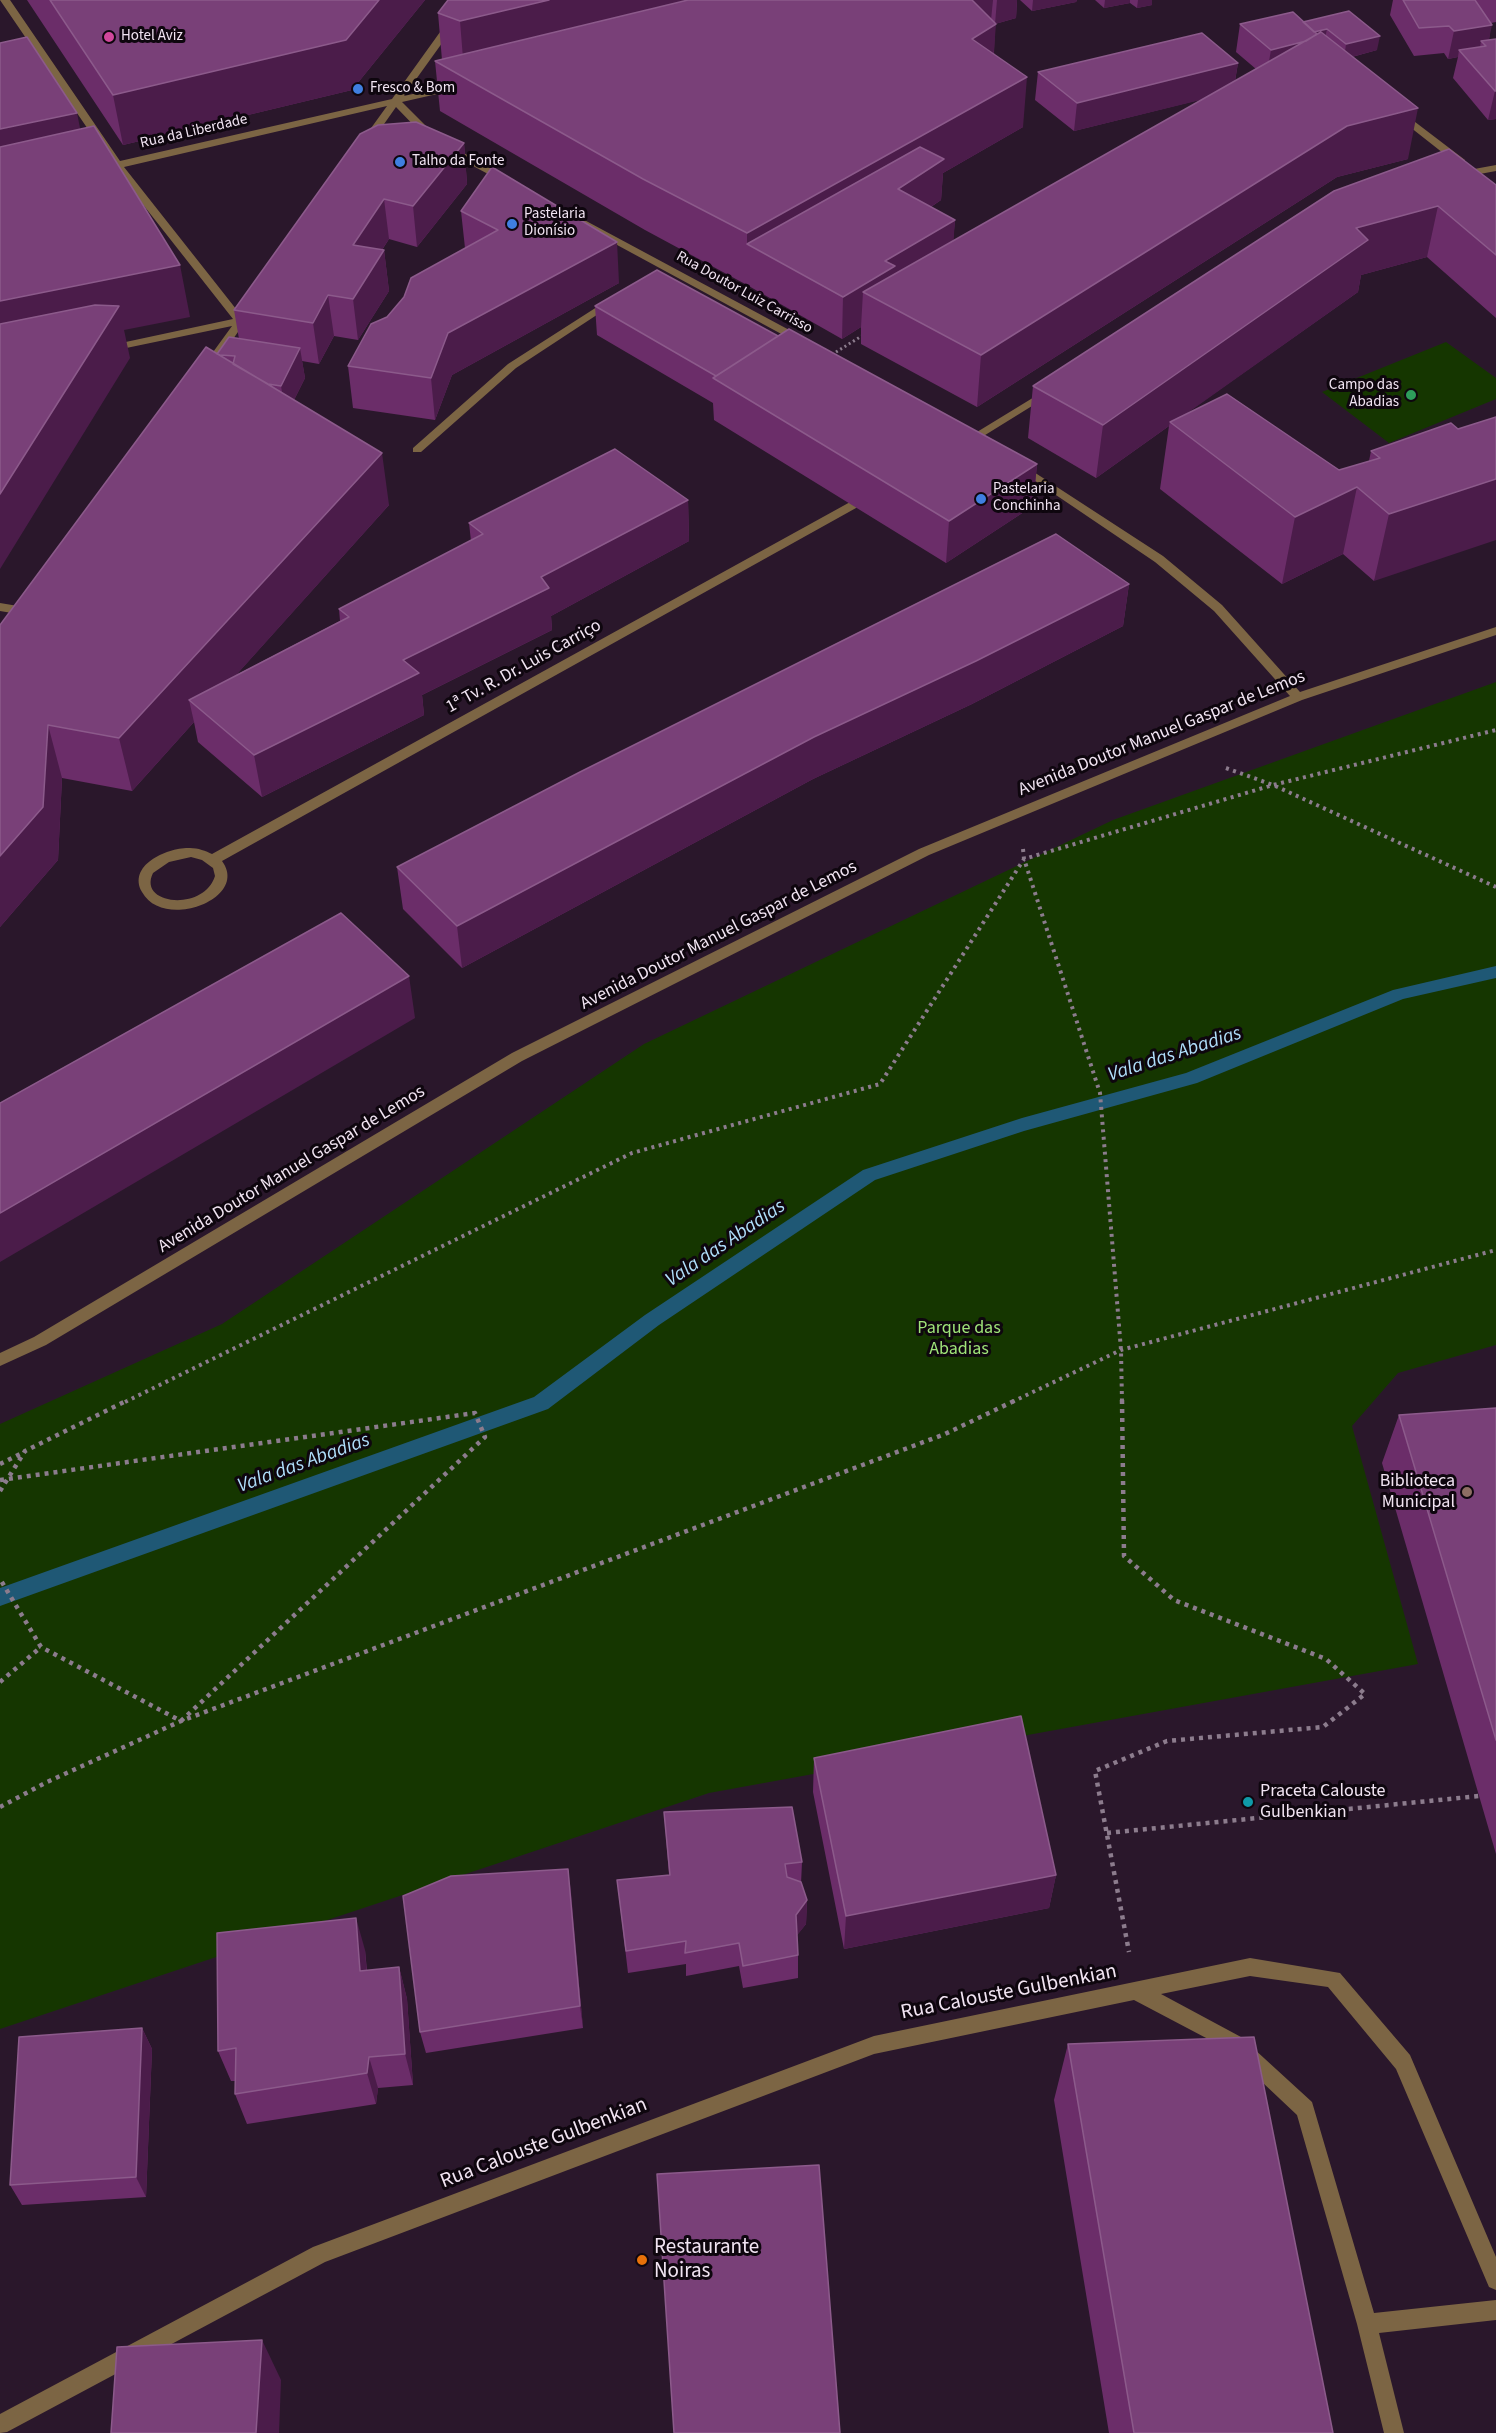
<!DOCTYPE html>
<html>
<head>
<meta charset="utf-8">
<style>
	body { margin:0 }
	canvas { display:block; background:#2a172b }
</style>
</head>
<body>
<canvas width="1496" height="2433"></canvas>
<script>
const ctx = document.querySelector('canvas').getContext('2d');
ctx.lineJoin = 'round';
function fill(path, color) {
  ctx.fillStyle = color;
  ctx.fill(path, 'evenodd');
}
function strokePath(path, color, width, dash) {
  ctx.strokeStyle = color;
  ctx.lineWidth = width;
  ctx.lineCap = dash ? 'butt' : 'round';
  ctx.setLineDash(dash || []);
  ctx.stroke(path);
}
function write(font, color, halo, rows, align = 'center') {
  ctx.font = font + ' "Source Sans 3",sans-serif';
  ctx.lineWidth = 6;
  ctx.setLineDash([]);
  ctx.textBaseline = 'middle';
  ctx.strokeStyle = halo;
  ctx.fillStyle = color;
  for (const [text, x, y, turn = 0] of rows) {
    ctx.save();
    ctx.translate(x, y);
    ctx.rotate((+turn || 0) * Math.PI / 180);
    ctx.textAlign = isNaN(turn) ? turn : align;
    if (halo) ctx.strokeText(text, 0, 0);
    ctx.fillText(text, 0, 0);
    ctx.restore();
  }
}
fill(new Path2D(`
	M1446 342 1496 378V399L1389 443 1322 392Z
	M1496 682V1345L1398 1373 1352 1426 1418 1664 709 1793 0 2029V1424L222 1324 644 1044 1113 820Z`), '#153600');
fill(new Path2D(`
	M1496 966V978L1403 999 1197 1083 1024 1131 875 1180 659 1325 548 1409 0 1606V1588L534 1397 645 1315 863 1170 1022 1118 1186 1073 1393 990Z`), '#1f5875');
strokePath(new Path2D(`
	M836 352 865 334`), '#8c7c8d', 3, [2, 3]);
strokePath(new Path2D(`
	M1226 768 1273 785 1496 887
	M1023 849 1024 859 1100 1093 1121 1350 1122 1402
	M125 1402 632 1153 880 1084 1024 859 1273 785 1496 730
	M1012 1402 1121 1350 1496 1250`), '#8c7c8d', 4, [3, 4.5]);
strokePath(new Path2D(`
	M1122 1400 1124 1556 1174 1600 1326 1659 1365 1694 1323 1727 1167 1741 1095 1771 1129 1952
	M0 1464 24 1452
	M0 1480 475 1413 485 1437 181 1721 41 1647 0 1579
	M0 1491 25 1451 128 1400
	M0 1682 41 1647
	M0 1807 47 1782 181 1721 945 1434 1016 1400
	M1107 1833 1479 1796`), '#8c7c8d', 4.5, [4, 5]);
fill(new Path2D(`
	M0 0H10L120 161 392 99 463 0H473L404 96 456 84 461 87 459 89 402 102 433 133V137H425L396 107 370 144H362L361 142 387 106 124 167 240 314 245 307H253L254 309 210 372 206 373 200 370 232 326 107 352 102 349 107 346 233 319 115 169 96 171V167L111 163Z
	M1396 112H1402L1465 160V164H1457L1396 116Z
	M445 147H453L512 180 503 182 445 151Z
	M1496 165V171L1458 178 1453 175 1458 172Z
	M575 215 806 339 807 341 806 343H798L571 220V216Z
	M611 298 615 299V303L516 368 421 452H413V448L508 364Z
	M1049 388 1055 391 1053 393 969 445 965 446 959 443Z
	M1020 463 1163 556 1222 605 1300 692 1496 627V635L1302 700 929 855 522 1061 46 1345 0 1366V1353L34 1337 512 1053 919 849 1290 696 1214 611 1155 562 1016 468V464Z
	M852 501 858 505 856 508 222 861C250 899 163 931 142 892 127 865 168 847 190 848 198 848 206 851 212 854ZM191 857 202 860 213 868 215 876C204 912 137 905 153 873L169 862Z
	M0 603 30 608 36 612 30 616 0 611Z
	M1250 1958 1340 1973 1410 2055 1496 2257V2290L1489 2287 1396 2069 1328 1987 1250 1976 1161 1994 1241 2037 1312 2102 1374 2313 1496 2300V2320L1379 2333 1404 2433H1384L1357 2324 1297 2115 1227 2049 1134 2000 874 2054 325 2262 7 2432 0 2433V2414L313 2247 874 2036Z`), '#7c6544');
fill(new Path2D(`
	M27 0H425L352 90 123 145Z
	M448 0H1017L1016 18 995 24 994 53 1023 127 943 173 941 200 931 207 955 220 953 241 1203 99 1074 131 1035 100 1038 72 1238 63 1235 81 1256 69 1236 52 1240 24 1303 22 1349 11 1377 50 1352 57 1408 159 1337 177 977 407 861 344V327L842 339 747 285 645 230 440 111 435 61 442 60 438 13Z
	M1020 0H1077L1076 2 1032 11Z
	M1095 0H1152V5L1137 8 1130 3 1104 8Z
	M1393 0H1496V22L1491 23 1489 40 1496 39V119L1488 120 1453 78 1458 57 1448 59 1444 53 1414 56 1390 15Z
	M360 134 464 143 467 184 417 247 389 239 382 250H384L389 291 358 340 334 336 319 364 302 361 305 378 294 400 389 505 236 675 340 621 339 609 471 541 469 523 688 500 689 541 551 616 552 630 422 695 424 715 262 797 198 742 194 722 132 791 62 778 58 860 0 927V625L217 354 239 339 234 310Z
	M1496 185V318L1427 257 1361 275 1358 292 1185 414 1339 470 1369 461 1371 451 1451 423 1374 581 1343 554 1282 584 1160 489 1169 426 1096 478 1028 438 1033 386 1334 191Z
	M461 211 619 283 452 375 435 420 353 408 348 366 387 317 465 248Z
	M595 306 778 336 1037 464 1033 506 946 563 714 420 713 403 597 335Z
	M1129 584 1123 626 972 704 813 779 462 968 403 909 397 867Z
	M1496 1408V1854L1382 1463 1399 1415Z
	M814 1758 1056 1875 1049 1908 844 1949 813 1792Z
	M664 1812 802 1862 801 1884 807 1900 806 1924 797 1935 798 1955V1978L743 1988 739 1966 686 1976V1964L628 1973 617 1880 669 1875Z
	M568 1869 583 2028 426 2053 420 2032Z
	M365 1950 367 1971 399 1967 407 1999 413 2085 378 2088 376 2104 247 2124 235 2094V2081H231L218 2051Z
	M142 2028 152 2049 146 2197 22 2205 10 2185Z
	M1068 2044 1333 2433H1109L1054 2100Z`), '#6b2d69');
fill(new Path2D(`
	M379 0H425L352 90 123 145 113 95Z
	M549 0H756L464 71 460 21Z
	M965 0H993L991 20Z
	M997 0H1017L1016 18 995 24Z
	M1033 0H1077L1076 2 1032 11Z
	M1105 0H1130V3L1104 8Z
	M1138 0H1152V5L1137 8Z
	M996 24 992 74 972 39Z
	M1492 25 1486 53V46L1481 41 1479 54 1459 50 1458 57 1448 59 1454 31Z
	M1327 29 1324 43 1266 78 1271 50 1313 32Z
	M1380 36 1377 50 1344 59 1346 44Z
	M1238 63 1233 92 1074 131 1077 103Z
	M1027 77 1023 127 943 173 941 200 896 230 747 244V233Z
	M1495 91H1496V119L1488 120Z
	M1418 108 1408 159 1337 177 977 407 981 355 1347 126Z
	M77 113 85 153 0 172V129Z
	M464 143 467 184 417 247 413 206Z
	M384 199 389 239 358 286 353 245Z
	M1438 206 1427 257 1361 275 1358 292 1172 424 1170 422 1169 426 1096 478 1103 425 1356 228Z
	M955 220 952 261 863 292 861 327 842 339 843 297 885 261Z
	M617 242 619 283 452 375 435 420 431 378 448 333Z
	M384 250 389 291 358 340 353 299Z
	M180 265 190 317 124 330 130 358 0 569V301Z
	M328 295 334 336 319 364 313 323Z
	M300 348 305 378 286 416 281 386Z
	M382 453 389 505 203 712 189 700 194 722 132 791 119 738Z
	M1037 464 1033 506 946 563 949 521Z
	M1496 479V540L1374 581 1389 514Z
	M1357 487 1343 554 1282 584 1295 517Z
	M688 500 689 541 551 616 552 630 422 695 424 715 262 797 254 755 403 660 541 577Z
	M1129 584 1123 626 972 704 813 779 462 968 457 926 814 737Z
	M48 725 62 778 58 860 0 927V856Z
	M409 976 415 1018 0 1262V1213Z
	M568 1869 571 1892 583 2028 580 2006Z
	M1056 1875 1049 1908 844 1949 846 1916Z
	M807 1900 806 1924 795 1938 796 1915Z
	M356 1918 365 1950 369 2003 360 1971Z
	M399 1967 407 1999 413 2085 405 2054Z
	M142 2028 152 2049 146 2197 136 2177Z
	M369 2057 378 2088 376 2104 367 2073Z
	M262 2340 281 2380 279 2433H256Z`), '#4b1c4a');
const building = new Path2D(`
	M50 0H379L346 40 113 95Z
	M448 0H549L460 21 438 13Z
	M688 0H972L996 24 972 39 1027 77 747 233 643 179 435 61Z
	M1403 0H1475L1492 25 1454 31 1449 26 1419 28Z
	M1349 11 1380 36 1346 44 1327 29 1314 32 1303 22Z
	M1293 12 1317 34 1306 41 1271 50 1240 24Z
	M1321 32 1418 108 1347 126 981 355 863 292Z
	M1202 33 1238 63 1077 103 1038 72Z
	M27 37 77 113 0 129V43Z
	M1496 39V91H1495L1459 50 1486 46 1481 41Z
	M416 122 464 143 413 206 384 199 353 245 384 250 353 299 328 295 313 323 234 310 360 134 378 125Z
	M94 126 180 265 0 301V147Z
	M920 147 944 159 898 189 955 220 885 261 895 266 843 297 747 244Z
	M1449 149 1496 185V255L1438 206 1356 228 1368 240 1103 425 1033 386 1334 191Z
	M492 167 617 242 448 333 431 378 348 366 371 324 387 317 404 297 411 278 498 230 461 211Z
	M657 270 778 336 716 376 595 306Z
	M95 305 119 306 0 494V324Z
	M789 329 1037 464 949 521 713 378Z
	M229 337 300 348 281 386 268 384 233 364 235 356 220 355 217 354Z
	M206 347 382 453 119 738 48 725 43 807 0 856V625Z
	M1227 394 1339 470 1380 458 1371 451 1451 423 1458 429 1496 417V479L1389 514 1357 487 1295 517 1170 422Z
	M615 449 688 500 541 577 549 588 403 660 419 673 254 755 189 700 349 617 339 609 483 534 469 523Z
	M1056 534 1129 584 976 661 814 737 457 926 397 867 580 772Z
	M341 913 409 976 0 1213V1103Z
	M1496 1408V1740L1399 1415Z
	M1021 1716 1056 1875 846 1916 814 1758Z
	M792 1807 802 1862 785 1864 787 1877 801 1882 807 1900 796 1915 798 1955 743 1966 739 1943 685 1953 686 1941 626 1951 617 1880 670 1875 664 1812Z
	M568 1869 580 2006 420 2032 403 1896 451 1876Z
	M356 1918 360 1971 399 1967 405 2054 369 2057 367 2073 235 2094 236 2048 218 2051 217 1933Z
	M142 2028 136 2177 10 2185 19 2037Z
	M1254 2037 1333 2433H1134L1068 2044Z
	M819 2165 840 2433H674L657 2174Z
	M262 2340 256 2433H111L117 2347Z`);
fill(building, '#794078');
strokePath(building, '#8c5a8b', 1.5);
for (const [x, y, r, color] of [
	[109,37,6,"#d1479c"],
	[358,89,6,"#3f7fe0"],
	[400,162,6,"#3f7fe0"],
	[512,224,6,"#3f7fe0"],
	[1411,395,6,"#2e9e5b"],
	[981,499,6,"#3f7fe0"],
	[1467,1492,6,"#8d6e63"],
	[1248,1802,6,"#0f9aa8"],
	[642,2260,6,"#e8710a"]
]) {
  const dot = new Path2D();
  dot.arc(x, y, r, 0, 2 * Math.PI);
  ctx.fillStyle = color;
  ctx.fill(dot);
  strokePath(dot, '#0e060e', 2);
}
write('15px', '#f1e4f2', '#0e060e', [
	["Hotel Aviz",121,37],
	["Fresco & Bom",370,89],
	["Talho da Fonte",412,162],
	["Pastelaria",524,215],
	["Dionísio",524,232],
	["Campo das",1399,386,"right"],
	["Abadias",1399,403,"right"],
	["Pastelaria",993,490],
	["Conchinha",993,507]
], 'left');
write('15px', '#f1e4f2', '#0e060e', [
	["Rua da Liberdade",194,132,-13],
	["Rua Doutor Luiz Carrisso",744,293,29]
]);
write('18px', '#f1e4f2', '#0e060e', [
	["1ª Tv. R. Dr. Luis Carriço",524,667,-29],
	["Avenida Doutor Manuel Gaspar de Lemos",1162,734,-22],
	["Avenida Doutor Manuel Gaspar de Lemos",719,936,-27],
	["Avenida Doutor Manuel Gaspar de Lemos",292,1170,-31]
]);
write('18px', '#9fe479', '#0e060e', [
	["Parque das",959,1329],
	["Abadias",959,1350]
]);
write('18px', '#f1e4f2', '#0e060e', [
	["Biblioteca",1455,1482],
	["Municipal",1455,1503],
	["Praceta Calouste",1260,1792,"left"],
	["Gulbenkian",1260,1813,"left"]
], 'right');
write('italic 20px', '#afdefa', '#0e060e', [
	["Vala das Abadias",1175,1055,-18],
	["Vala das Abadias",726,1244,-34],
	["Vala das Abadias",304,1464,-20]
]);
write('21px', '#f1e4f2', '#0e060e', [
	["Rua Calouste Gulbenkian",1009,1993,-11],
	["Rua Calouste Gulbenkian",544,2144,-21]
]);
write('21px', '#f1e4f2', '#0e060e', [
	["Restaurante",654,2248],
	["Noiras",654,2272]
], 'left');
</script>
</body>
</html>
